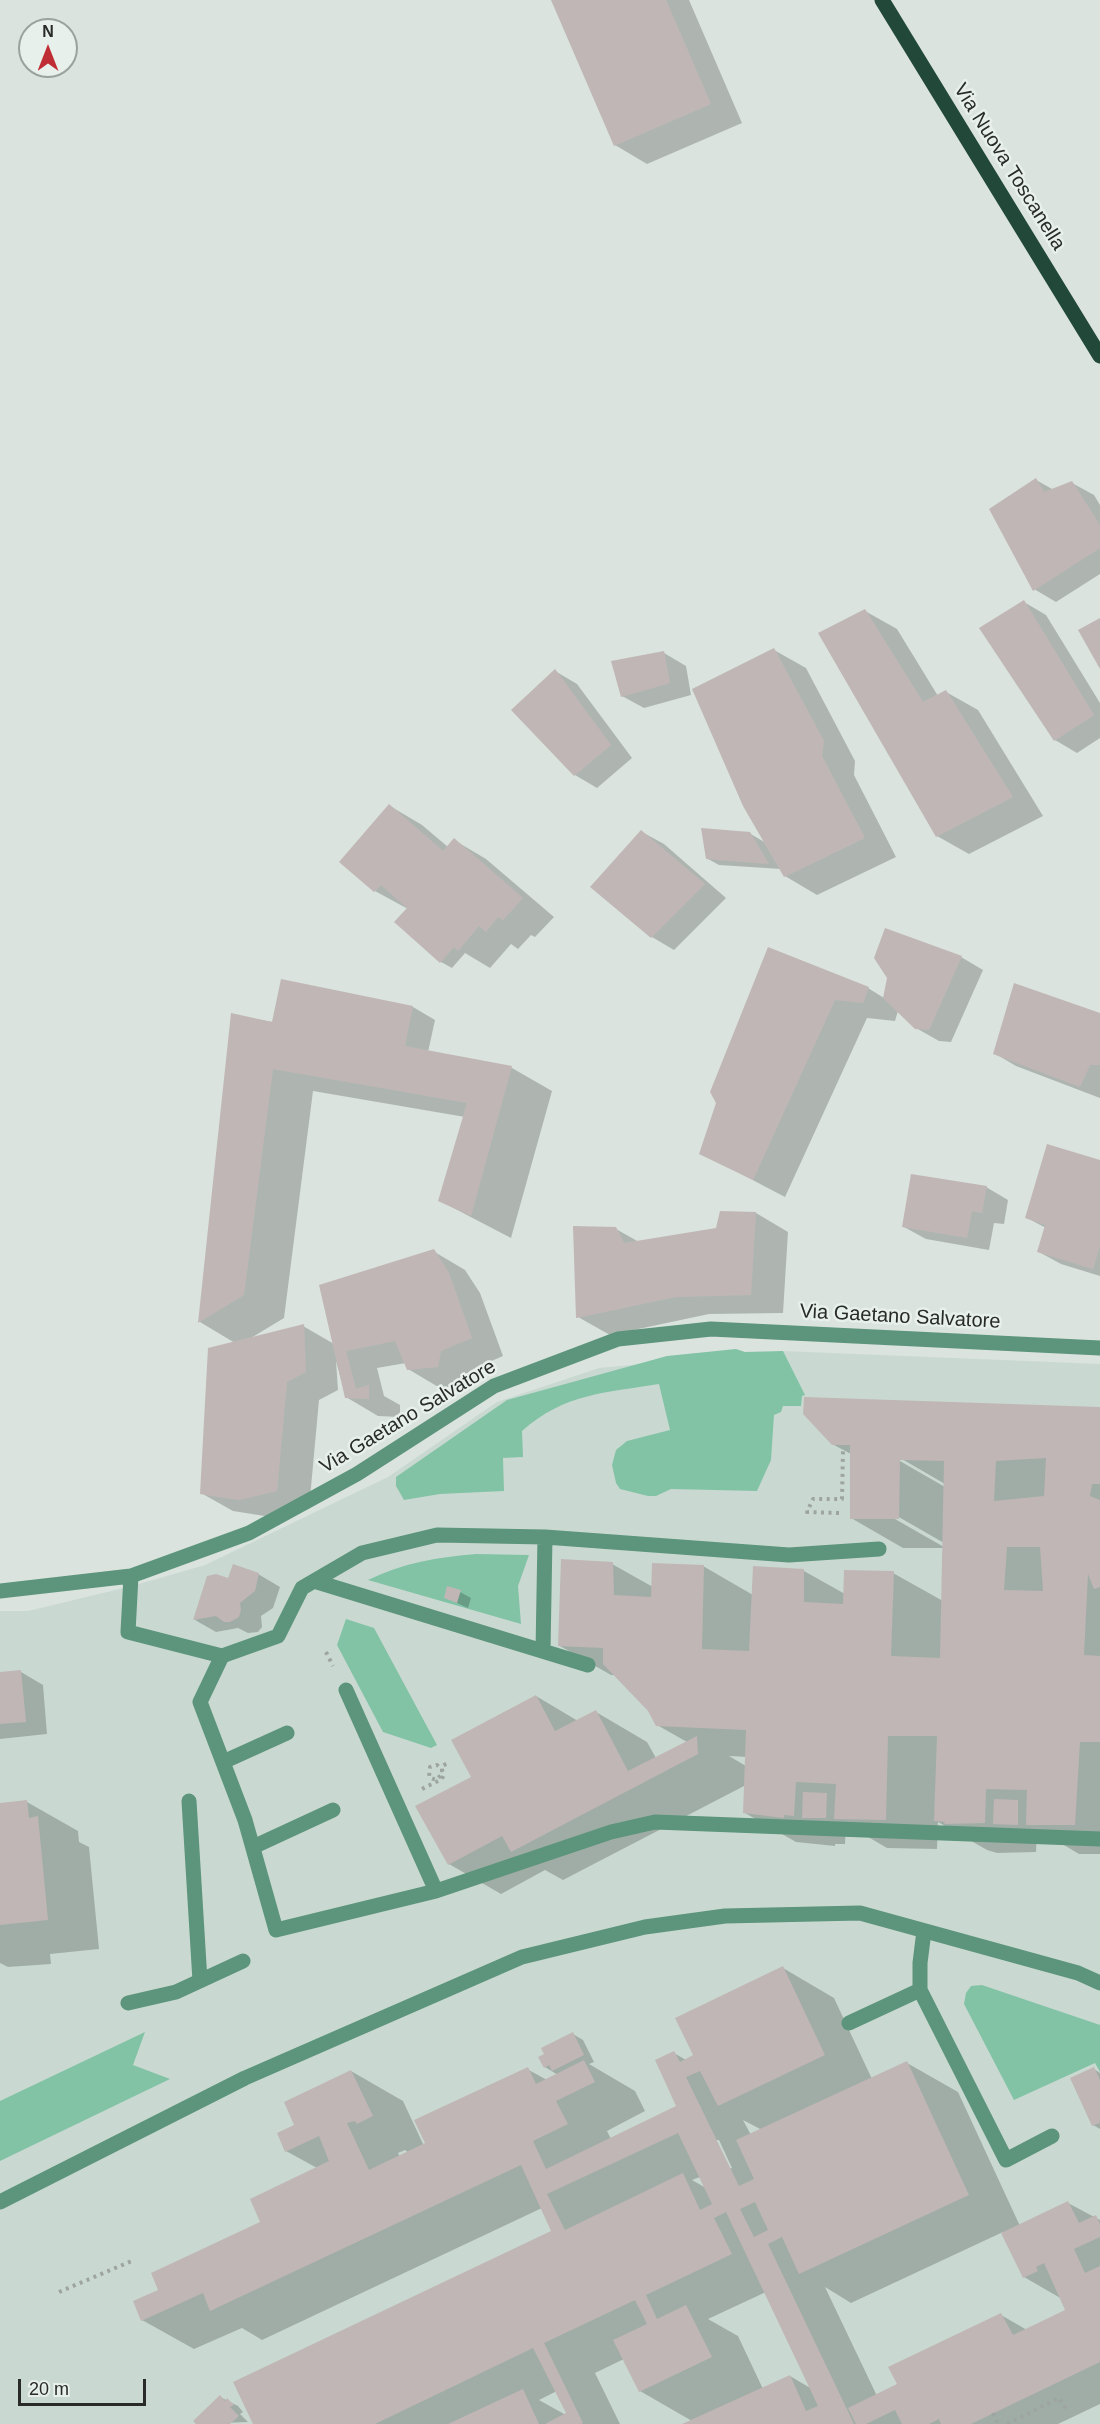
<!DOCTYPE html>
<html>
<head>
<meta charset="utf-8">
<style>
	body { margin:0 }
	#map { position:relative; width:1100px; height:2424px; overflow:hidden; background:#dae3de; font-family:Helvetica,sans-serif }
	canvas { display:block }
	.north { position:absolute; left:18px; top:18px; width:60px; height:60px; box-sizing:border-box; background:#e7f0eb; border:2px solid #9ba19d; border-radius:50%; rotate:0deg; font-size:16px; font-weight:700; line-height:24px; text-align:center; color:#282b29 }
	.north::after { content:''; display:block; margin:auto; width:21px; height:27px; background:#be2e34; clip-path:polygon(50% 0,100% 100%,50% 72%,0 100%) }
	.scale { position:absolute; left:18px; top:2379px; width:128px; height:27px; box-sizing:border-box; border:3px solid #282b29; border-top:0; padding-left:8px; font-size:18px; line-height:21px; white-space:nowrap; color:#282b29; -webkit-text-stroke:4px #e7f0eb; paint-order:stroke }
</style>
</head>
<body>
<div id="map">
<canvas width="1100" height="2424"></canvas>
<div class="north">N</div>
<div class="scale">20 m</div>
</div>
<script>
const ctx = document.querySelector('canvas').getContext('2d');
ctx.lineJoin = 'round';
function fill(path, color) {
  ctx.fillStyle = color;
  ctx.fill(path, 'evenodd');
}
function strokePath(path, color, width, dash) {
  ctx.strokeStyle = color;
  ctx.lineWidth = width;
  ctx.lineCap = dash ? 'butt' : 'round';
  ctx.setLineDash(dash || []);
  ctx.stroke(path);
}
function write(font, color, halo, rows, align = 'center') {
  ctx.font = font + ' Helvetica,sans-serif';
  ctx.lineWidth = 5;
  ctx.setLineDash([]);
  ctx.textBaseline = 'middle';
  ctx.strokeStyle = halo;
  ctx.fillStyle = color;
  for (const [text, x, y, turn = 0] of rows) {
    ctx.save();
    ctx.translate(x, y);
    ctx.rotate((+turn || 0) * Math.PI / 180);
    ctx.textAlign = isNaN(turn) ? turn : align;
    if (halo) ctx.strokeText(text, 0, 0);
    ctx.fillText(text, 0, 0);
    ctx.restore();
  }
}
fill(new Path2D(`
	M783 1351 1100 1364V2424H0V1611H28L132 1586 205 1565 388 1477 497 1402 599 1368Z`), '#c9d9d1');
fill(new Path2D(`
	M736 1349 745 1352 783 1351 805 1395 802 1396 801 1406H783L781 1412 774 1415 771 1460 757 1491 671 1489 656 1496H648L620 1489 616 1483 612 1465 616 1450 627 1441 670 1430 659 1384C605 1393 565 1393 522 1431L523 1457 503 1458 504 1491 440 1494 404 1500 396 1486V1477L507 1400 667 1356Z
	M476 1554 529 1555 518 1586 521 1624 368 1580C402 1563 439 1557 476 1554Z
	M346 1619 374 1628 437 1745 431 1748 383 1732 337 1645Z
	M982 1985 1100 2025V2072L1095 2063 1014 2100 964 2004 966 1993 971 1986Z
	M145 2032 133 2065 170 2079 0 2161V2101Z`), '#82c3a6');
fill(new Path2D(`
	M553 0H689L742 123 647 164 615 145Z
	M1036 480 1054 490 1072 483 1094 495 1100 505V574L1056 602 1034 589Z
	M1024 602 1046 615 1100 703V738L1077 753 1055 740Z
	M865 611 897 629 938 696 946 692 978 710 1043 816 969 854 937 836Z
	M774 650 806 668 855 761 854 775 896 857 817 895 785 876 781 869 719 865 708 859 749 833 766 843Z
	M664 653 686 666 691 695 644 708 622 696Z
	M555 671 577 684 632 758 597 788 575 775Z
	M390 806 422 825 448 847 454 840 486 859 554 917 535 937 531 935 518 949 511 944 490 968 465 953 452 968 441 962 396 922 408 909 375 891 341 861Z
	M642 832 664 844 726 898 674 950 652 937Z
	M768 948 868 988 884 998 961 957 983 970 951 1042 939 1041 916 1028 898 1011 895 1021 867 1018 785 1197 701 1153Z
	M413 1007 435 1020 428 1052 512 1068 552 1091 511 1238 440 1201 465 1117 313 1091 284 1318 251 1338 303 1326 334 1344 433 1251 465 1270 480 1293 503 1356 473 1369 470 1385 440 1388 408 1369 406 1363 377 1368 384 1396 400 1405V1417L378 1416 346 1397 336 1361 338 1390 319 1400 309 1509 271 1517 233 1511 201 1493 235 1343 200 1322 232 1015 273 1022Z
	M1100 1015V1098L1016 1066 994 1053Z
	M1100 1161V1276L1061 1264 1039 1252 1046 1228 1027 1218Z
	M986 1187 1008 1200 1004 1224 994 1223 989 1250 926 1239 904 1227Z
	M756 1213 788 1232 783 1313 709 1314 610 1335 578 1317 616 1229 639 1242 717 1229Z
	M1100 1408V1854H1079L1037 1829 1036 1852 997 1853 987 1850 938 1822 937 1849 887 1848 846 1824 845 1844H835V1846L796 1842 745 1813 746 1785 563 1880 545 1870 501 1894 449 1864 473 1777 536 1696 578 1721 596 1712 647 1742 656 1758 687 1742 657 1725 650 1710 616 1675H611L560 1646 612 1564 653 1587 703 1566 753 1595 804 1571 845 1594 893 1573 943 1601 944 1548H903L851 1518V1454L832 1444ZM895 1455 945 1484V1487L893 1457ZM897 1516 944 1543V1547L895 1519ZM729 1756 747 1757 746 1766Z
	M258 1574 280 1587 273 1608 261 1616 262 1627 258 1632 248 1633 238 1628 216 1632 195 1620 229 1580Z
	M460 1592 471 1598 468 1608 446 1598Z
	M21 1672 43 1685 47 1734 0 1739V1674Z
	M27 1802 78 1831 79 1842 89 1847 99 1949 50 1954 51 1964 8 1967 0 1963V1804Z
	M783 1968 834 1998 872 2079 907 2063 958 2092 1020 2226 1068 2203 1100 2220V2404L1058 2424H686L692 2421 640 2391 624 2359 595 2373 620 2424H254L553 2232 542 2208 262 2340 242 2328 194 2349 142 2320 160 2290 262 2223 317 2168 286 2151 296 2126 351 2071 403 2101 424 2146 527 2069 547 2080 558 2075 545 2067 573 2034 583 2040 594 2062 589 2064 635 2091 645 2111 607 2131 611 2139 678 2106 674 2053 686 2060 695 2055ZM743 2120 762 2130 751 2135ZM715 2140H719L732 2168 729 2169ZM405 2150 409 2153 400 2157 398 2153ZM700 2177 706 2188 692 2180ZM1003 2232 1024 2277 1062 2299 1067 2311 1027 2330 1001 2315 899 2385 877 2396 825 2287 851 2303ZM766 2292 812 2389 790 2376 763 2389 738 2336 708 2319ZM557 2391 568 2414 566 2415 539 2400Z
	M1094 2069 1100 2073V2129L1093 2125Z
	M220 2397 238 2406 243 2412 240 2414 248 2422 198 2424Z`), '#0003');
fill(new Path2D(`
	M551 0H666L711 104 614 146Z
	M1036 478 1044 492 1072 481 1100 525V548L1033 591 989 509Z
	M1024 600 1094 715 1054 741 979 628Z
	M865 609 923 702 946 690 1013 797 936 837 818 633Z
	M1100 618V669L1078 630Z
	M774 648 824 741 822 756 865 838 784 877 743 806 692 689Z
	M664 651 670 683 621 697 611 661Z
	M555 669 611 745 574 776 511 710Z
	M389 804 443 851 454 838 523 898 503 920 498 917 486 932 479 926 458 951 454 947 440 963 394 922 407 908 381 885 374 892 339 862Z
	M701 828 750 832 769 864 706 859Z
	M641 830 705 884 651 938 590 887Z
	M885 928 962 956 929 1030 915 1029 883 998 887 978 874 958Z
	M768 947 869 987 863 1003 835 1000 753 1180 699 1154 716 1103 710 1092Z
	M281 979 413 1006 405 1046 512 1066 471 1216 438 1201 467 1103 273 1069 244 1295 198 1323 231 1013 272 1022Z
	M1014 983 1100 1013V1065H1090L1080 1087 993 1054Z
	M1047 1144 1100 1160V1246L1093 1269 1037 1252 1045 1225 1025 1218Z
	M911 1174 987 1186 982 1213 972 1211 967 1238 902 1227Z
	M720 1211 756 1212 751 1295 676 1297 576 1318 573 1226 616 1227 624 1243 716 1228Z
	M434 1249 449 1273 472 1338 441 1351 438 1367 407 1370 395 1341 346 1351 356 1389 369 1385V1399L345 1398 319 1285Z
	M304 1324 306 1372 287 1382 277 1491 239 1500 200 1494 208 1348Z
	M804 1397 1100 1407V1484H1092L1090 1496 1100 1500V1587L1094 1589 1088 1574 1084 1655 1100 1656V1742H1080L1075 1825H1026L1027 1790 986 1789 985 1823 944 1824 945 1822 934 1821 937 1736H888L886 1820 834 1819 836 1784 796 1782 794 1816 784 1815V1818L743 1813 746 1730 656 1726 648 1711 603 1664V1648L558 1646 561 1559 613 1562 614 1595 651 1597 652 1563 704 1565 702 1649 749 1651 753 1566 804 1569V1602L843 1604 844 1570 894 1571 891 1656 940 1658 944 1461 900 1460 899 1519H850V1445H832L803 1414ZM1046 1458 1044 1496 994 1501 996 1461ZM1007 1547H1040L1043 1591 1004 1590Z
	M233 1564 259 1573 255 1591 240 1603 241 1610 239 1617 230 1622H224L216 1616 193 1620 207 1576 216 1574 228 1578Z
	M447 1586 461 1590 457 1603 444 1598Z
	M21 1670 26 1722 0 1724V1672Z
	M536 1695 555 1731 596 1710 628 1771 697 1736 698 1754 511 1852 502 1836 448 1865 415 1806 471 1777 451 1740Z
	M803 1792 827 1793 826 1818H802Z
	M994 1799 1018 1800V1825L993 1824Z
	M27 1800 29 1818 38 1816 48 1920 0 1925V1803Z
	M783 1966 825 2055 718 2106 700 2071 686 2077 739 2186 754 2179 736 2140 907 2061 969 2195 799 2274 782 2237 768 2244 854 2424H682L790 2375 806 2411 818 2406 726 2212 714 2218 732 2254 646 2295 657 2319 686 2305 712 2357 639 2392 613 2340 647 2324 635 2300 544 2343 583 2423 581 2424H545L566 2413 533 2348 375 2424H253L233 2382 551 2231 521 2165 210 2311 203 2293 141 2321 133 2301 158 2290 151 2273 260 2222 250 2199 329 2161 319 2136 285 2152 277 2133 294 2125 284 2102 351 2070 373 2116 357 2124 355 2121 347 2123 369 2170 425 2143 414 2120 528 2067 536 2084 584 2060 595 2082 556 2101 568 2124 533 2141 546 2169 676 2106 655 2060 674 2051 680 2062 693 2055 675 2018ZM678 2133 712 2204 700 2210 683 2173 565 2230 547 2194ZM755 2202 768 2230 754 2237 740 2209Z
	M573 2032 584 2055 552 2071 549 2065 544 2068 538 2057 544 2054 541 2048Z
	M1094 2067 1100 2080V2123L1092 2126 1070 2078Z
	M1068 2201 1079 2223 1096 2215 1100 2224V2237L1074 2249 1085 2273 1100 2266V2362L971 2424H941L939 2419 929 2424H902L895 2410 866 2424H856L848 2408 897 2384 888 2367 1001 2313 1013 2335 1065 2310 1044 2263 1036 2267 1038 2271 1023 2278 1001 2233Z
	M523 2389 539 2424H448Z
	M220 2395 225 2401 227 2398 234 2405 230 2407 239 2416 230 2424H196L193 2421Z`), '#c0b6b5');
strokePath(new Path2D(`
	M839 1513 807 1512 813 1499H842L843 1450
	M326 1652 333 1666
	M422 1789 442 1779 444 1774C442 1770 441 1768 437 1765L430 1767 429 1777 436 1780 442 1774V1766L448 1763
	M59 2292 134 2260
	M993 2413 998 2424
	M1007 2424 1059 2398 1067 2411`), '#9ea5a1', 4, [3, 4.5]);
strokePath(new Path2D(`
	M879 1549 789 1555 545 1537 437 1535 362 1553 302 1588 278 1636 222 1656 200 1702 245 1820 276 1930 436 1891 611 1832 655 1822 1100 1839
	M131 1576 128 1632 222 1656
	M314 1581 588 1665
	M0 1591 131 1576 249 1533 357 1474 494 1386 618 1339 711 1329 1100 1348
	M543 1651 545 1537
	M346 1690 436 1891
	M223 1762 287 1733
	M189 1801 200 1981
	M253 1847 333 1810
	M924 1931 920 1963V1990L1006 2160 1052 2136
	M128 2003 176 1992 243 1961
	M849 2023 920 1990
	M0 2202 245 2078 522 1957 645 1927 725 1916 860 1913 1078 1973 1100 1983`), '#5c947c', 15);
strokePath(new Path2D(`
	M882 0 1100 356`), '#214838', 15);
write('20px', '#282b29', '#e7f0eb', [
	["Via Nuova Toscanella",1009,167,58],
	["Via Gaetano Salvatore",900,1317,3],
	["Via Gaetano Salvatore",408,1417,-31]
]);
</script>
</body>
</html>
